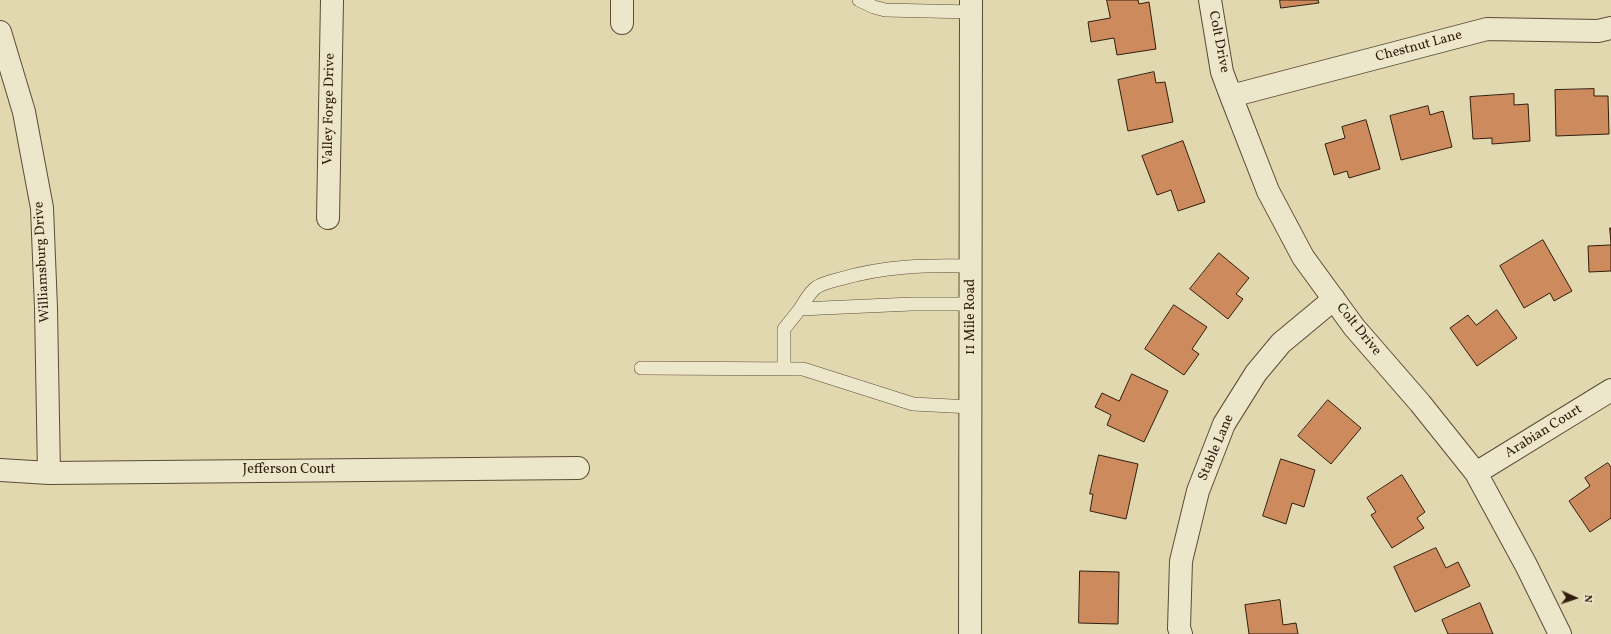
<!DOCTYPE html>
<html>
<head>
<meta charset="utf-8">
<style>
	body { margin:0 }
	#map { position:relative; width:1611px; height:634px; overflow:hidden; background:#e2d8af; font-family:Vollkorn,serif }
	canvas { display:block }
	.north { position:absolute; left:1555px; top:578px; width:40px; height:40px; -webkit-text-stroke:3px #ece6cb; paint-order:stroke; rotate:93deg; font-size:11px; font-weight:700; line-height:16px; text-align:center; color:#311d0e }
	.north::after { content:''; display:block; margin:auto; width:14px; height:18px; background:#311d0e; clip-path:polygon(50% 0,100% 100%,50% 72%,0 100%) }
</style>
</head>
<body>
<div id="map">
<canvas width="1611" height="634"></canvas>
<div class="north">N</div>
</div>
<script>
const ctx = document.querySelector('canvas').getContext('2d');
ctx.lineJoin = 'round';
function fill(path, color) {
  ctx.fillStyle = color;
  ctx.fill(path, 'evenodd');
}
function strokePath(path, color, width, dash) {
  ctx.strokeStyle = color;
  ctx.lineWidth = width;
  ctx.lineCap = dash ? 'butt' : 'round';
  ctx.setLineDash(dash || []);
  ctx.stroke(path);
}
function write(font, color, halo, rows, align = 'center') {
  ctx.font = font + ' Vollkorn,serif';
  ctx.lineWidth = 3;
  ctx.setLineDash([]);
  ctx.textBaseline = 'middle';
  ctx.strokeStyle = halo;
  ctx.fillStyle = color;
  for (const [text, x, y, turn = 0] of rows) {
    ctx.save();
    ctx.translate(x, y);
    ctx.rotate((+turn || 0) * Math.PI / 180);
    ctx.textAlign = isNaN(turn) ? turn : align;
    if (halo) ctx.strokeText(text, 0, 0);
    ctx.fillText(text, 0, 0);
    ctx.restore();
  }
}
const building = new Path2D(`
	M1107 0H1138L1139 4 1149 2 1156 49 1117 55 1114 38 1091 42 1088 22 1110 18Z
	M1280 0H1318L1319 3 1281 8Z
	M1154 72 1156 83 1165 82 1173 122 1128 131 1118 80Z
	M1594 89V96H1608L1609 134 1556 136 1555 90Z
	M1514 94V105L1528 104 1530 141 1492 144V138L1473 139 1470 97Z
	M1428 106 1430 115 1443 111 1452 147 1401 160 1390 116Z
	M1366 120 1380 169 1349 178 1347 171 1334 175 1325 144 1345 138 1342 127Z
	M1183 141 1205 202 1178 211 1171 190 1157 195 1142 156Z
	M1610 228H1611V271L1589 272 1588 246 1611 245Z
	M1543 240 1572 291 1554 301 1550 293 1524 308 1500 266Z
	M1219 253 1249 278 1236 294 1243 299 1228 319 1190 289Z
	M1174 305 1207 327 1192 349 1199 354 1184 375 1145 349Z
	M1497 310 1517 338 1477 366 1450 328 1468 315 1476 325Z
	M1132 374 1168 391 1144 442 1107 425 1111 415 1095 407 1102 393 1119 401Z
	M1328 400 1361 428 1331 464 1298 436Z
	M1099 455 1138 464 1126 519 1090 511 1093 494H1090Z
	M1281 459 1315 470 1304 507 1292 503 1286 524 1263 516Z
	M1608 463 1611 467V518L1590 532 1569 501 1590 486 1585 478Z
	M1402 475 1425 512 1417 518 1424 528 1392 548 1371 515 1376 512 1367 498Z
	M1436 548 1446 568 1458 562 1470 586 1415 612 1394 567Z
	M1080 571 1119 572 1118 624 1079 623Z
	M1280 600 1283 625 1296 623 1298 634H1249L1245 605Z
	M1480 603 1493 634H1448L1442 620Z`);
fill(building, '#cd8a5d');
strokePath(building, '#311d0e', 1);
const service = new Path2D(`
	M859 0 874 7 885 10 971 12
	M800 309C805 302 809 292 817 287 823 283 832 281 840 279 884 266 925 265 971 266
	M641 368 803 369 913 404 971 407
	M784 368V329L800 309 912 304H971`);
const minor = new Path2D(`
	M1210 0 1222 72 1231 96 1268 191 1303 257 1354 327 1420 403 1476 473 1526 565 1560 634
	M622 23V0
	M0 32 24 112 42 208 46 308 49 473
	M1231 96 1487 29 1598 31 1611 28
	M328 218 332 0
	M0 470 49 473 578 468
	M1476 473 1611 390
	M1181 634 1179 628 1181 561 1198 491 1224 424 1256 373 1281 343 1334 299`);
const tertiary = new Path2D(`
	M970 634 971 0`);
strokePath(service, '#5d4c36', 14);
strokePath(minor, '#5d4c36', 24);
strokePath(tertiary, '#5d4c36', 24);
strokePath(service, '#ece6cb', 13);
strokePath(minor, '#ece6cb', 22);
strokePath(tertiary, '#ece6cb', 22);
write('14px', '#311d0e', '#ece6cb', [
	["Colt Drive",1218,42,79],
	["Chestnut Lane",1419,47,-15],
	["Valley Forge Drive",330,109,-89],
	["Williamsburg Drive",43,262,-93],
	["11 Mile Road",971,317,-90],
	["Colt Drive",1358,330,51],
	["Arabian Court",1544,432,-32],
	["Stable Lane",1217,448,-67],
	["Jefferson Court",289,470]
]);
</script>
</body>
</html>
